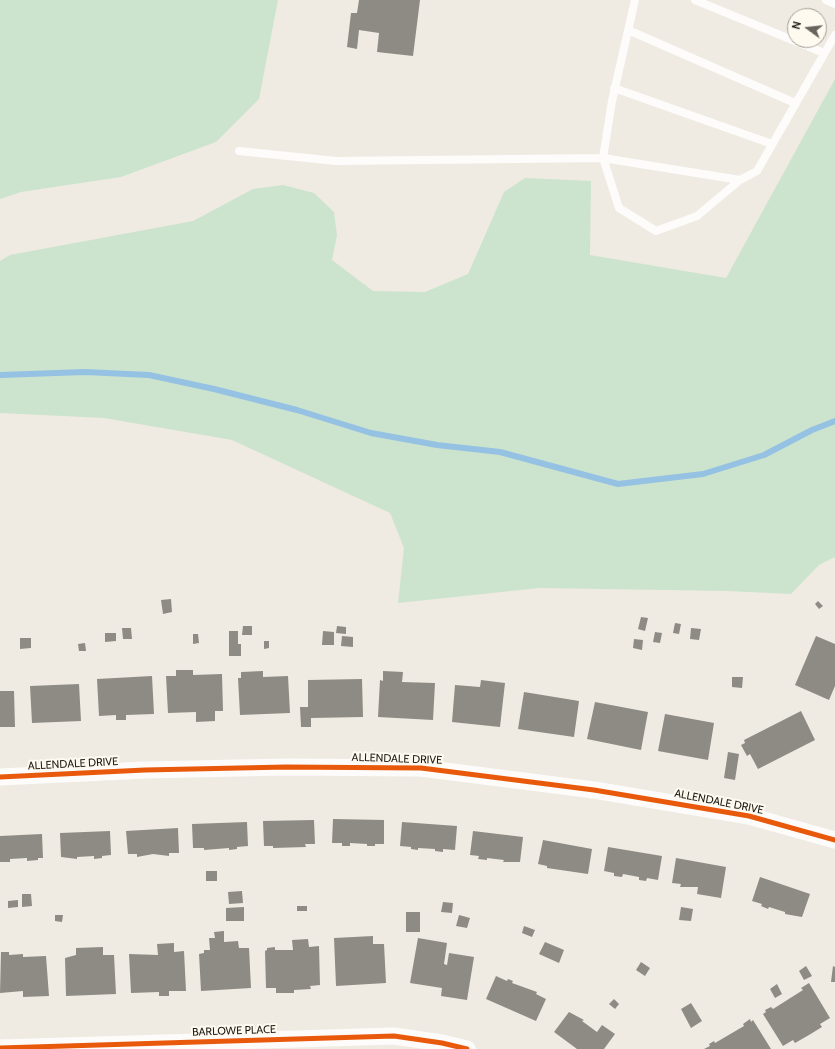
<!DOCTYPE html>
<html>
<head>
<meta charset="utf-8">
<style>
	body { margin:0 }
	#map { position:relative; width:835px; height:1049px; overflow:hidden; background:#efebe2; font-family:Cabin,sans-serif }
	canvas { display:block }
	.north { position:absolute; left:787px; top:8px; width:40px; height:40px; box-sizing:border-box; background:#fffaf0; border:1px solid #a5a198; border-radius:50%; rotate:285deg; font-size:11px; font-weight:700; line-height:16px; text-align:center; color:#1e1b15 }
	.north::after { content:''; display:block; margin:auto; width:14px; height:18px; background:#67645d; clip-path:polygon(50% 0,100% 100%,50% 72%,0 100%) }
</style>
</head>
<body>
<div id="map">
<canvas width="835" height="1049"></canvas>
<div class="north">N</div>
</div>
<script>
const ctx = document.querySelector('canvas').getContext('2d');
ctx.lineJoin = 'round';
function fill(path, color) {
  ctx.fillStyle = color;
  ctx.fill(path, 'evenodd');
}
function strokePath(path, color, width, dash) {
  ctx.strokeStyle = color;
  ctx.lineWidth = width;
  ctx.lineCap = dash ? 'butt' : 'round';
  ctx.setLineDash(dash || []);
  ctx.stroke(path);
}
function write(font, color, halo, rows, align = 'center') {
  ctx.font = font + ' Cabin,sans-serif';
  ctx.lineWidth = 4;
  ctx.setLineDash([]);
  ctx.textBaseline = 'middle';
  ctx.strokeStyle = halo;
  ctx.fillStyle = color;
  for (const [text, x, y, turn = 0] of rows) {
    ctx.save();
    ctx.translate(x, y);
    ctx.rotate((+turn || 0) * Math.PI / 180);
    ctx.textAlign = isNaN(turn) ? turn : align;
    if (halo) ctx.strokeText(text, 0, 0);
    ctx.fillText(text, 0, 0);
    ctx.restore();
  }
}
fill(new Path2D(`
	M0 0H278L259 99 216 142 121 177 21 192 0 199Z
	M835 79V557L819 565 791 594 727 591 539 588 398 603 404 548 390 513 232 440 104 418 0 413V261L10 255 193 221 253 189 283 185 314 193 334 212 337 235 332 260 373 291 425 292 468 274 504 192 525 178 591 181 590 255 726 278Z`), '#cce4ce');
strokePath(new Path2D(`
	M0 375 85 372 149 375 214 389 297 410 371 433 437 445 500 452 618 484 703 474 764 455 812 430 835 421`), '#95c2e3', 6);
fill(new Path2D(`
	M359 0H420L413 56 377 52 379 33 359 30 357 49 347 47 351 13H357Z
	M171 599 172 612 163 614 161 600Z
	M818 601 823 606 819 609 815 604Z
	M641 617 648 618 645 631 638 629Z
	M675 623 681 624 679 634 673 633Z
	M243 626H252V635H242Z
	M337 626 346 627V634L336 633Z
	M122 628H131L132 639H123Z
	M691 628 701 629 699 640 690 639Z
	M229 631H238V644H241V656H229Z
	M323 631 334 632V645H322Z
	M655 632 662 633 660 643 653 642Z
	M105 633H116V641L105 642Z
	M193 634H198L199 643 193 644Z
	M342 636 353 637V647L341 646Z
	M816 636 835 644V686L829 700 795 685Z
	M20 638H31V648L20 649Z
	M634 639 643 640 642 650 633 648Z
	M264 641H269V648L264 649Z
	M85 643 86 651H79L78 644Z
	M176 670H193V675L222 674 223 711H215V721L196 722V712L168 713 166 676H176Z
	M263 671V677L288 676 290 713 240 715 238 678H241V672Z
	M383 671 403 672 402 682 435 683 433 720 378 717 380 680 383 681Z
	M152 676 154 714 126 715V720H116V715L99 716 97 679Z
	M732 677H743L742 688 732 687Z
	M362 679 363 717 311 718V727H301L300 707H308V680Z
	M481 680 505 683 500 727 452 722 455 685 480 687Z
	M79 684 81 721 32 723 30 686Z
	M0 691H14L15 727H0Z
	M524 692 579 701 574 737 518 729Z
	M595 702 648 712 641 750 587 739Z
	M801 711 815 740 758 769 750 754 747 756 741 745 745 743 744 740Z
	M665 714 714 723 708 760 658 751Z
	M728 752 739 754 735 780 724 778Z
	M333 819 384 820V844H375V846H367V844L350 843V846H342V843H332Z
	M314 820 315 844H305L306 847 273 848V846H264L263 821Z
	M247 822 248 846 237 847V849L229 850V848L204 850V848H193L192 824Z
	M402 822 457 826 455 850 443 849V852L435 851V849L418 848V850L411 849V847L400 846Z
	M178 828 179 853H169V856L153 854 137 857V854H128L126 831Z
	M110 831 111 855 102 856V858L94 859V856L77 857V859L61 857 60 833Z
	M473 831 523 837 520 862H503L504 860 487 858V860L478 859 479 856 470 855Z
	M42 834 43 858H38V860L27 861V858L10 859V862H0V836Z
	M543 840 592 849 588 874 547 868V866L538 864Z
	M608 847 662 856 658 880 647 878 646 881 639 880V877L623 874 622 877 614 876V873L604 871Z
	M676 858 726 867 721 898 697 894 698 887H680L681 884 672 883Z
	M206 871H217V881H206Z
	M760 877 810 894 802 917 785 914V912L769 907 768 909 761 906 762 904 752 901Z
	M242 891 243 903 229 904 228 892Z
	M22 894H31L32 906 22 907Z
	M18 900V907L8 908V901Z
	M443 902 453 903 452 913 441 912Z
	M297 906H307V911H297Z
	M244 907V921H226V908Z
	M681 907 693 909 691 921 679 920Z
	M406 912H420V932H406Z
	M55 915H63L62 922 55 921Z
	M459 915 470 918 467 928 456 926Z
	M524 926 535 930 532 937 522 933Z
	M224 931V942L238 941 239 948H249L251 988 201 991 199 954 204 953V950H210L209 938H215L214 932Z
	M373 936V944H384L386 983 336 986 334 938Z
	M418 938 447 943 444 964 447 965 449 953 474 957 467 1000 441 996 442 988 410 983Z
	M308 939 309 947 319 946 320 985 310 986 311 989 294 990V993H276V988H266L265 951 267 950V948L275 947V950H293L292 940Z
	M545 942 564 950 559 963 539 954Z
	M174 943V952L184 951 186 991H169V996H159V992L131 993 129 954 158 955 157 944Z
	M103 947V955H114L116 994 66 996 65 958 76 955V948Z
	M1 952H9V955L23 954V957L46 956 49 996 23 997V991L0 993Z
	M641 962 650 968 645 976 636 970Z
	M806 966 812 976 804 980 799 971Z
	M833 966 835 967V982H831Z
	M496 976 507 981 508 979 513 981 512 983 537 992 536 994 546 999 536 1021 486 999Z
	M809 983 830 1018 820 1024 822 1027 809 1035 795 1043 793 1040 783 1046 763 1014 766 1012 765 1010 771 1007 773 1009 803 990 801 988Z
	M777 984 782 994 775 998 770 989Z
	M614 999 619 1004 615 1009 609 1004Z
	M691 1003 702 1021 691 1028 681 1009Z
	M569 1012 584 1020 582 1021 597 1032 602 1025 615 1034 604 1049H577L554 1032Z
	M750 1019 751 1022 753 1020 771 1049H704L710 1046 709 1044 714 1041 715 1043 744 1026 743 1024Z`), '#8e8b84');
strokePath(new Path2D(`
	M695 0 824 53
	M826 0 835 4
	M628 30 795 103
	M614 88 772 144
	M239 151 336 161 603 158 612 101 635 0
	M740 180 697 216 656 231 619 208 603 158 740 180 757 171 835 35`), '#fdfcfb', 8);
strokePath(new Path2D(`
	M0 777 145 770 286 767 421 768 594 790 749 816 835 840
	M0 1048 394 1036 442 1043 467 1049`), '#fdfcfb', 17);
strokePath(new Path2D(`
	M0 777 145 770 286 767 421 768 594 790 749 816 835 840
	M0 1048 394 1036 442 1043 467 1049`), '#e8590c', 5);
write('11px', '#1e1b15', '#fffaf0', [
	["ALLENDALE DRIVE",397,759,2],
	["ALLENDALE DRIVE",73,764,-3],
	["ALLENDALE DRIVE",719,802,11],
	["BARLOWE PLACE",234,1031,-2]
]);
</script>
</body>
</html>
